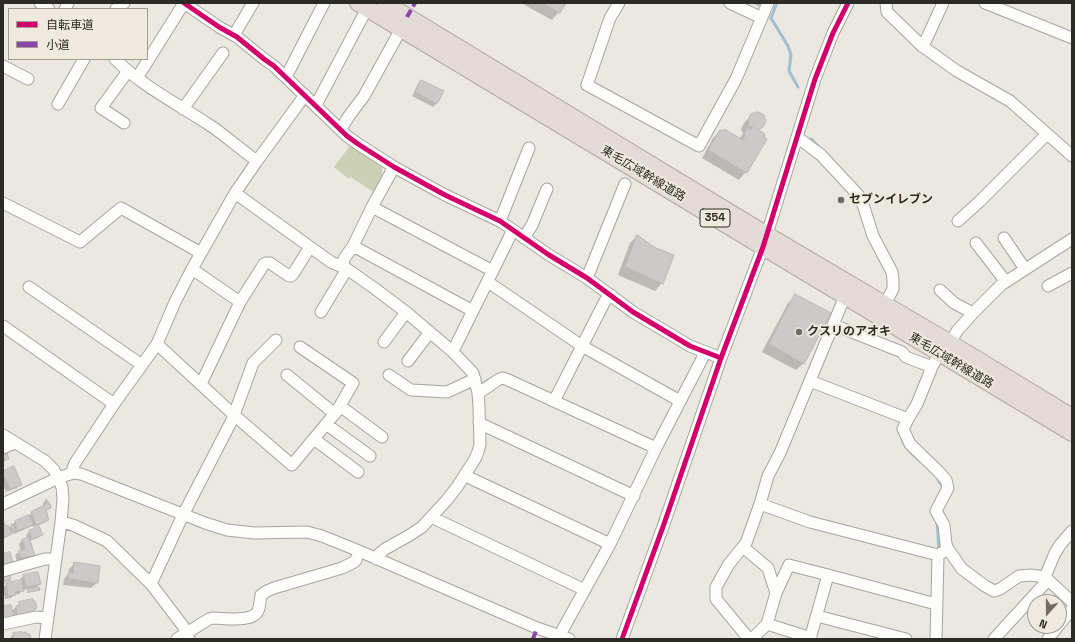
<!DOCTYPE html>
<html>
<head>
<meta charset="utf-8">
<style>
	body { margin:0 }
	#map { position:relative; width:1075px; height:642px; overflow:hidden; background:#ebe8e1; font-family:"Space Grotesk","Noto Sans JP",sans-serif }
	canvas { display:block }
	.frame { position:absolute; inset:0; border:4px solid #2b2a25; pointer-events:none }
	.legend { position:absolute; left:8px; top:8px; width:140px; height:52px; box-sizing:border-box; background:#efeadd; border:1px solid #a19d93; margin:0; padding:5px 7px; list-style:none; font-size:12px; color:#2b2a25 }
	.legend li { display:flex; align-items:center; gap:8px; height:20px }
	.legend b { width:20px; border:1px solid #a19d93 }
	.north { position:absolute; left:1027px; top:594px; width:40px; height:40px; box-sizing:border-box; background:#efeadd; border:1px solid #a19d93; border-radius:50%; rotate:201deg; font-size:11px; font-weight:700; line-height:16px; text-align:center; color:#2b2a25 }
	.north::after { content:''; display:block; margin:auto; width:14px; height:18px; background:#6e6c67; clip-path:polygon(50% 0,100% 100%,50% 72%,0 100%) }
</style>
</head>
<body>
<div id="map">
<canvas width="1075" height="642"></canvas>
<div class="frame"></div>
<ul class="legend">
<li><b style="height:5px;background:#d6006c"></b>自転車道</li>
<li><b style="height:5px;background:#8e44ad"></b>小道</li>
</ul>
<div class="north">N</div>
</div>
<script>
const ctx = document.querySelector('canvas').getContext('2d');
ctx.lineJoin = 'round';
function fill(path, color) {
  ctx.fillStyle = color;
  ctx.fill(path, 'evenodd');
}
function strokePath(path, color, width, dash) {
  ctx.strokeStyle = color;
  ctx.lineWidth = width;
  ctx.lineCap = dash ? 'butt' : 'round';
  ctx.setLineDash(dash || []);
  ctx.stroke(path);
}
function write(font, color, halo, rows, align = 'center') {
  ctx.font = font + ' "Space Grotesk","Noto Sans JP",sans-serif';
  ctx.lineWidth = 4;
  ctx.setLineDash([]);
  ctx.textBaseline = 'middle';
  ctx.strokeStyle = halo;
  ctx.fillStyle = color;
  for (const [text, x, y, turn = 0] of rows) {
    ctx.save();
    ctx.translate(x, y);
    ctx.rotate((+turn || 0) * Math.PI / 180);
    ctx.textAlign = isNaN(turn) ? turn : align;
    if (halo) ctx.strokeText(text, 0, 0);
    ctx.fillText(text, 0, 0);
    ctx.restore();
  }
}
fill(new Path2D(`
	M350 146C361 154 371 157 382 165V177L374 192 350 177 349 179 334 167Z`), '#ccd1b5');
fill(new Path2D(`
	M521 3H565L559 12 552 20Z
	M421 81 437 103 433 107 412 96 418 84Z
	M752 115 761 127 758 131 746 172 739 180 702 158 713 138 720 131 739 139 743 134 741 129 744 123Z
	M637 236 662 283 655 291 618 275 630 243Z
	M796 296 804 363 796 370 762 352 788 303Z
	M3 472 20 484 17 488 6 492 3 485Z
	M46 500 49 504 50 507 46 511 48 520 44 523 33 527 32 525 28 528 14 534 12 532 7 537 3 539V525L9 528 15 522 28 516 32 513 43 507V503Z
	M39 528 42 534 38 538 29 541 34 556 30 559 25 561V559L17 561 15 555 19 552 21 551 19 544 22 540 27 539 26 535 29 532Z
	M74 564 97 583 91 588 63 585 64 579 68 574 69 569Z
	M24 576 40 584 35 588 39 590 37 591 27 593V591L29 589 23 590 19 594 14 595 11 598 5 599V596L3 597V588L7 584 21 581 20 579Z
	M32 602 36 608 30 614 14 618 13 615 9 619 3 620V607L12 611 20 603Z
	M21 633 30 639H3L10 638 13 634Z`), '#0003');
strokePath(new Path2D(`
	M755 3 759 5
	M777 3 771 18 788 46 791 55 789 71 798 87
	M811 139 822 150
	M903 442 911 453 920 461
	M936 476 943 488
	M937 521 939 551`), '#a0c0d2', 3);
const building = new Path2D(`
	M542 3H566L560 13Z
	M421 80 444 91 437 104 415 92Z
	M758 112 764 115 766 122 762 128 757 129 765 134 764 137 767 139 747 173 708 150 720 130 723 131 724 129 743 140 745 135 744 134 748 128 751 130 753 127H750L748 120 751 114Z
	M637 235 656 248 674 255 663 284 625 267Z
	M795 294 831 313 804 364 769 344Z
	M7 453 9 459 3 461V455Z
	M14 466 22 485 10 489 5 478 3 479V471Z
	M46 499 50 504 51 508 46 510 49 520 36 525 31 512 46 504Z
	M29 515 33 525 17 531 15 521Z
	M4 523 6 526 8 525 12 534 3 538V524Z
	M13 524 16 531 14 532 11 525Z
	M39 526 43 535 32 539 29 531Z
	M29 537 35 556 29 558 28 556 21 558 18 551 25 549 22 540Z
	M10 552 13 562 3 565V554Z
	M74 562 100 566 98 583 68 579 69 572 73 573Z
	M38 572 41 584 26 587 23 575Z
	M10 574 11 580 3 582V576Z
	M22 580 24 591 15 592 16 595 8 596 6 583Z
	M39 587 40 590 28 592V589Z
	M33 599V601H35L37 608 34 609 35 611 17 615 16 606 20 605 19 602Z
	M11 605 14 616 3 618V606Z
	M22 632V633L26 632 27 634H30L31 639H14L13 633Z`);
fill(building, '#ccc9c8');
strokePath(building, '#bab8b7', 1);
const minor = new Path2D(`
	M40 3 49 9
	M184 3 219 27 237 37 264 59 274 66 347 136 358 144 394 167 445 195 500 221 549 255 587 278 633 312 690 346 721 358
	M619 3 610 18 587 85 699 146 736 79 768 3
	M730 3 762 18
	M886 3 887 12 922 46 957 71 1010 101 1072 156
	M985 3 1072 38
	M65 9 68 3
	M116 9 124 3
	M234 35 253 3
	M922 46 926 40 943 3
	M115 59C142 86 176 103 208 124 225 135 240 149 257 161
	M3 66 28 79
	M286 77 324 3
	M137 78 184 3
	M58 104 84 59
	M316 105 363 16
	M183 109 223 53
	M124 123 101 108 128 71
	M341 129 349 116 364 96 401 29
	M797 137 821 155 861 198 873 236 892 272 893 280V289L885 304
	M235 193 331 262 347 269 374 288 406 312 452 351 473 373 478 393 479 407 480 444 478 452 475 459 457 487 446 501 422 527 410 535 385 549 379 554 376 559
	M3 203 80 242 121 208 201 253
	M372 207 493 271
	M500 221 529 148
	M958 221 979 202 1047 134
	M524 238 532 225 547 189
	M1004 238 1025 269
	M976 243 1006 282
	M353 246 473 311
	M343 267 344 259 353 246 372 207 394 167
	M192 269 240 302 264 264 266 263H270L289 276H291L293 274 310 247
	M587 278 625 184
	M488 282 582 346 680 401
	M1048 286 1072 273
	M29 287 142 365
	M940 290 954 303 973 313
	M321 312 347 269
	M834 325 902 352 906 357 932 367
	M3 326 114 404
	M276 340 253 363 234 415 292 465 337 411 353 383 300 347
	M384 342 406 312
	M950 343 957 331 973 313 1001 285 1072 239
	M452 351 456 345 509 238 512 230
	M939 354 932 367 917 404 908 419 903 429 910 444 938 471 946 480 948 488 936 511 944 525 946 544 948 549 962 569 985 586 994 591 1000 589 1019 576 1031 575 1045 577 1072 602
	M408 361 430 332
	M287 375 335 414
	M389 375 411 390 447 392 475 379
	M810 381 908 419
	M201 384 240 302
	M478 393C483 391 499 378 502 378 504 378 505 379 506 379L656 448
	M554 401 605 301 611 295
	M340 406 382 437
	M479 423 634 496
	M326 424 370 456
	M3 435 45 461 54 470 62 487 63 499 61 522 45 639
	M314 439 358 472
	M3 448 15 443
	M73 473V468L75 463 114 404 157 344 175 302 192 269 235 193 257 161 305 95
	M465 474 470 478 610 544
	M3 504 58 478 73 473 81 474 205 523 227 530 254 533 307 532 322 536 359 551 537 628 569 639
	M760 504 810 522 938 555
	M431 517 585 590
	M61 522 73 525 107 541 151 584 183 626 189 639
	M743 547 768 568 776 593 767 624 752 639
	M3 571 45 559H55
	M828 575 936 604
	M1045 577 1055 553 1060 545 1072 531
	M151 584 183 515 231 422 234 415 157 344
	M776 593 789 565 828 575 810 639
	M817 616 906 639
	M3 624 36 617 47 618
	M767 624 811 638
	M1059 625 1072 609
	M560 636 563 629 610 544 656 448 702 359 704 352
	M177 639 209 619 213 618C224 618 252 623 258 611 260 606 260 600 261 595L267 591 274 588 342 568 354 562 356 560 359 551
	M622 639 664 524 721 358 763 247 815 79 833 33 848 3
	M749 639 716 599V587L729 564 746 543 760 504 768 476 780 453 845 296
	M936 639 938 555 945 551
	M994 639 1048 580
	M1048 639 1058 626`);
const highway = new Path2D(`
	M358 3 1072 433
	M385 3 767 235 950 343 1072 417`);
strokePath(minor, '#a7a49f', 13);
strokePath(highway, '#b4a9a3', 18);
strokePath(minor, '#fcfcfa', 11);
strokePath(highway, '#e4dad8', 16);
strokePath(new Path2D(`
	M407 17 415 3
	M533 639 537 628`), '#8e44ad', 4, [8, 4]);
strokePath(new Path2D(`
	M184 3 219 27 237 37 264 59 274 66 347 136 358 144 394 167 445 195 500 221 549 255 587 278 633 312 690 346 721 358
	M622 639 664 524 721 358 763 247 815 79 833 33 848 3`), '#d6006c', 5);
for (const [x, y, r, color] of [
	[841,200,4,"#6e6c67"],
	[799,332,4,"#6e6c67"]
]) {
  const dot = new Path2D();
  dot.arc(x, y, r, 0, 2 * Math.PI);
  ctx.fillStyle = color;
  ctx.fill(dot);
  strokePath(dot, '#efeadd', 1.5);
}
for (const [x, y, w] of [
	[715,218,30]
]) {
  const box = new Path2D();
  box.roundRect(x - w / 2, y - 9, w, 18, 3);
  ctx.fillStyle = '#efeadd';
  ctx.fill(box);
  strokePath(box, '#2b2a25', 1);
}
write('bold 11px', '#2b2a25', null, [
	["354",715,218]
]);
write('12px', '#2b2a25', '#efeadd', [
	["東毛広域幹線道路",643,174,31],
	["東毛広域幹線道路",951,361,31]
]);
write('bold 12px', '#2b2a25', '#efeadd', [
	["セブンイレブン",849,200],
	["クスリのアオキ",807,332]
], 'left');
</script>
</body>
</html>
